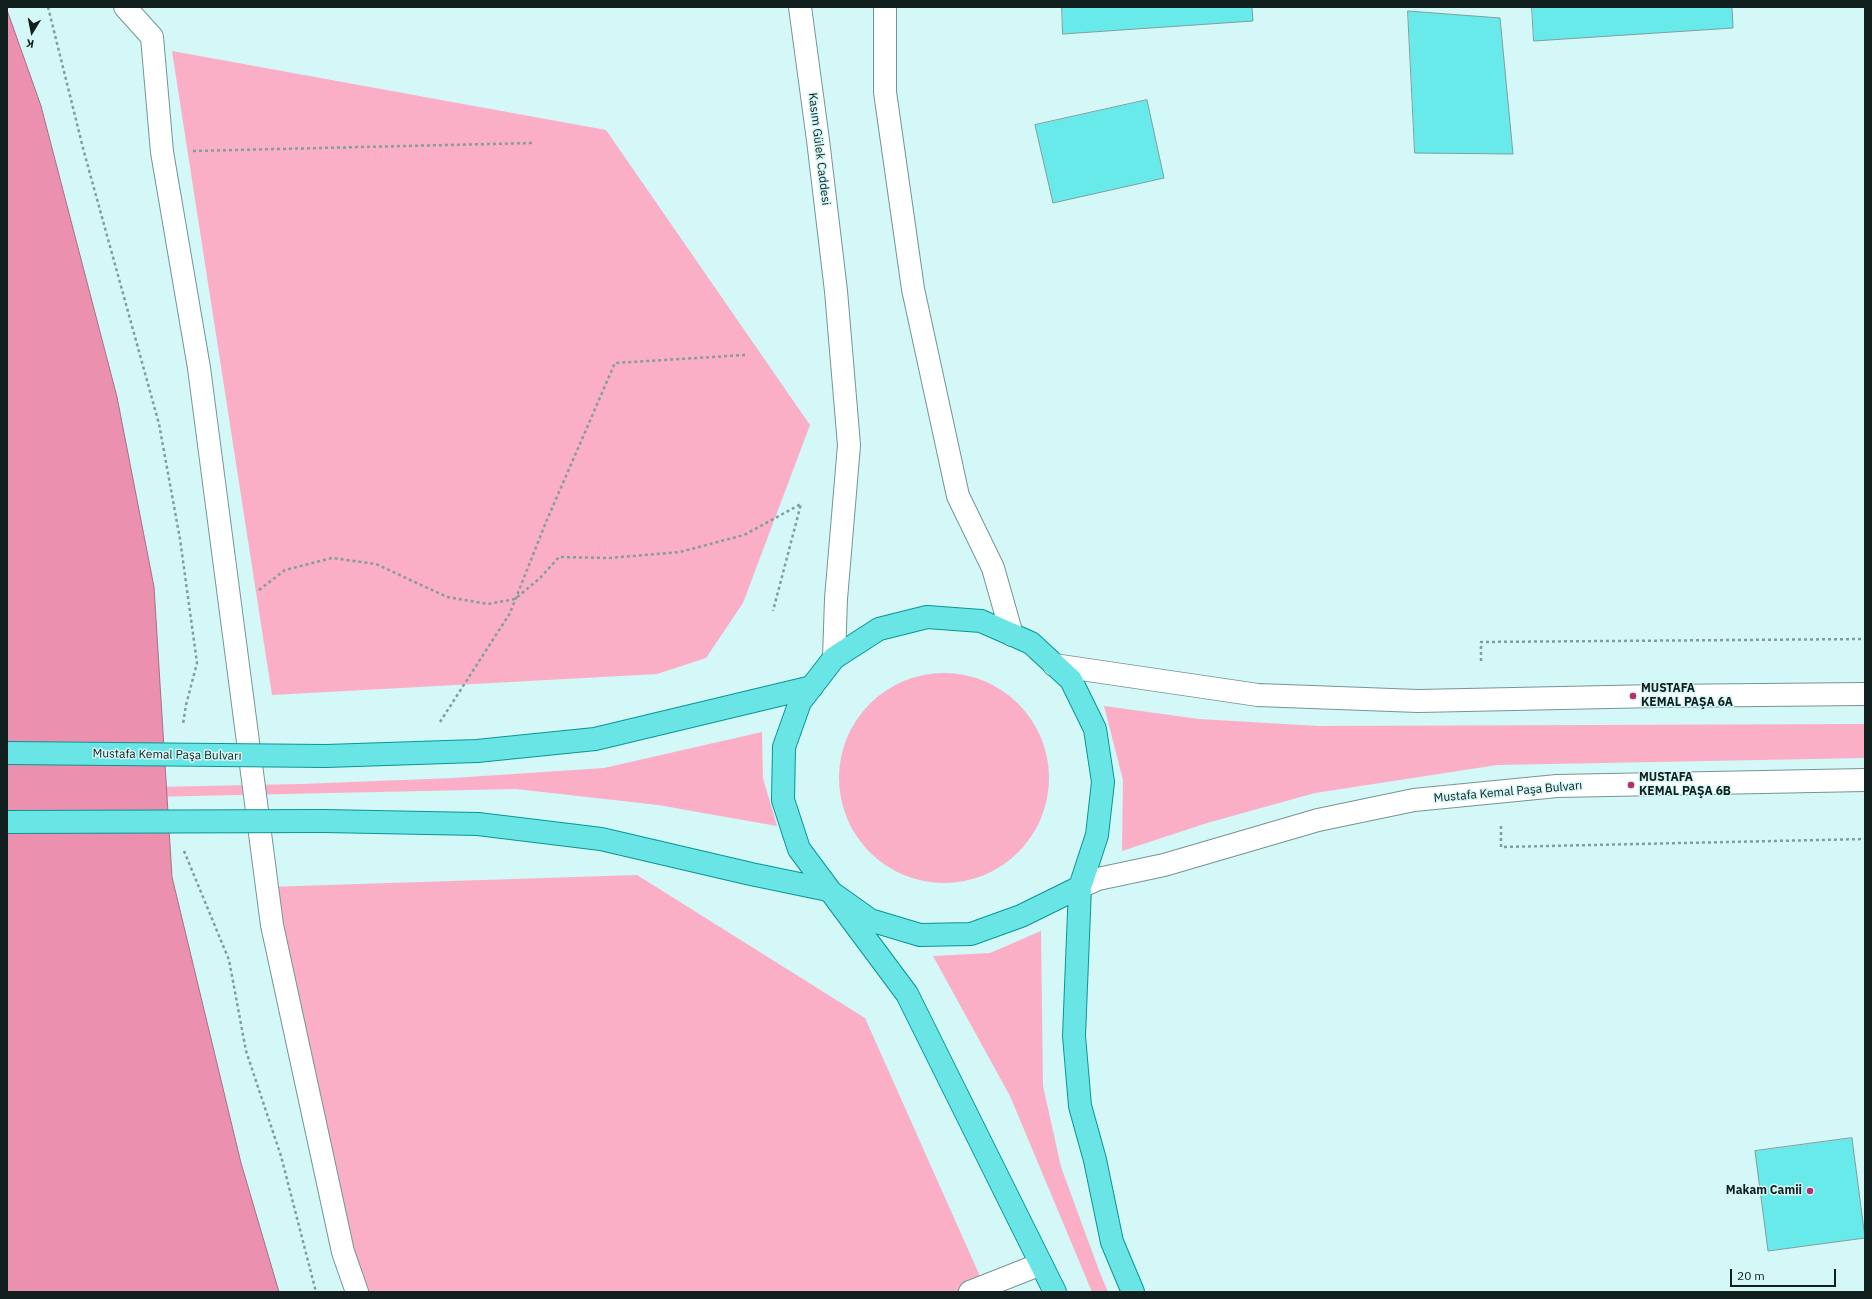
<!DOCTYPE html>
<html>
<head>
<meta charset="utf-8">
<style>
	body { margin:0 }
	#map { position:relative; width:1872px; height:1299px; overflow:hidden; background:#d4f7f7; font-family:"IBM Plex Sans",sans-serif }
	canvas { display:block }
	.frame { position:absolute; inset:0; border:8px solid #121f1f; pointer-events:none }
	.north { position:absolute; left:12px; top:12px; width:40px; height:40px; -webkit-text-stroke:3px #d4f7f7; paint-order:stroke; rotate:190deg; font-size:11px; font-weight:700; line-height:16px; text-align:center; color:#121f1f }
	.north::after { content:''; display:block; margin:auto; width:14px; height:18px; background:#121f1f; clip-path:polygon(50% 0,100% 100%,50% 72%,0 100%) }
	.scale { position:absolute; left:1730px; top:1269px; width:106px; height:18px; box-sizing:border-box; border:2px solid #121f1f; border-top:0; padding-left:5px; font-size:12px; line-height:14px; white-space:nowrap; color:#121f1f; -webkit-text-stroke:3px #d4f7f7; paint-order:stroke }
</style>
</head>
<body>
<div id="map">
<canvas width="1872" height="1299"></canvas>
<div class="frame"></div>
<div class="north">K</div>
<div class="scale">20 m</div>
</div>
<script>
const ctx = document.querySelector('canvas').getContext('2d');
ctx.lineJoin = 'round';
function fill(path, color) {
  ctx.fillStyle = color;
  ctx.fill(path, 'evenodd');
}
function strokePath(path, color, width, dash) {
  ctx.strokeStyle = color;
  ctx.lineWidth = width;
  ctx.lineCap = dash ? 'butt' : 'round';
  ctx.setLineDash(dash || []);
  ctx.stroke(path);
}
function write(font, color, halo, rows, align = 'center') {
  ctx.font = font + ' "IBM Plex Sans",sans-serif';
  ctx.lineWidth = 3;
  ctx.setLineDash([]);
  ctx.textBaseline = 'middle';
  ctx.strokeStyle = halo;
  ctx.fillStyle = color;
  for (const [text, x, y, turn = 0] of rows) {
    ctx.save();
    ctx.translate(x, y);
    ctx.rotate((+turn || 0) * Math.PI / 180);
    ctx.textAlign = isNaN(turn) ? turn : align;
    if (halo) ctx.strokeText(text, 0, 0);
    ctx.fillText(text, 0, 0);
    ctx.restore();
  }
}
fill(new Path2D(`
	M172 51 606 130 810 425 743 603 706 658 657 674 272 695Z
	M839 778a105 105 0 1 1 210 0a105 105 0 1 1-210 0Z
	M1104 706 1199 719 1318 726 1865 724V758L1497 765 1315 793 1207 823 1122 851 1123 780Z
	M762 732 763 778 777 826 658 805 516 789 7 800V790L301 784 453 778 604 768Z
	M637 875 865 1018 987 1292H357L267 887Z
	M1041 931 1043 1086 1061 1167 1100 1273 1108 1292H1092L1010 1096 933 956 990 953Z`), '#faafc6');
const water = new Path2D(`
	M7 10 41 106 117 397 154 587 172 877 241 1163 279 1292H7Z`);
fill(water, '#eb90ae');
strokePath(water, '#aa6e83', 1);
const building = new Path2D(`
	M1062 7H1252L1253 21 1063 34Z
	M1532 7H1732L1733 28 1534 41Z
	M1408 11 1500 18 1513 154 1415 153Z
	M1147 100 1164 178 1053 203 1035 125Z
	M1852 1138 1865 1238 1768 1251 1755 1151Z`);
fill(building, '#67eae9');
strokePath(building, '#7e9f9f', 1);
const street = new Path2D(`
	M125 7 152 37 162 152 199 368 272 925 343 1252 357 1292
	M970 1292 1041 1264`);
const secondary = new Path2D(`
	M800 7 818 140 836 291 849 445 836 599 834 658
	M885 7V92L913 289 958 496 993 568 1012 635
	M1054 665 1258 695 1418 701 1657 696 1865 694
	M1080 887 1098 879 1164 865 1318 820 1414 800 1557 786 1865 780`);
const primary = new Path2D(`
	M326 756 477 751 595 739 812 687
	M324 821 478 824 601 839 751 874 828 890 870 920 920 935 971 934 1021 916 1080 887
	M1055 1292 907 994 799 849 783 800 784 747 800 702 834 658 879 629 927 617 981 621 1031 643 1071 680 1095 729 1103 782 1097 835 1080 887 1074 1036 1080 1106 1095 1160 1112 1242 1133 1292`);
strokePath(street, '#749594', 24);
strokePath(secondary, '#749594', 24);
strokePath(primary, '#0a9595', 24);
strokePath(new Path2D(`
	M48 7 84 152 159 424 180 539 197 663 186 705 183 724
	M193 151 532 143
	M259 590 285 570 332 558 376 564 447 597 488 604 515 599 540 578 559 557 609 558 680 552 744 535 801 504 773 611
	M1481 661V642L1865 639
	M440 722 510 613 546 522 615 363 745 355
	M1501 826V847L1865 839
	M184 851 229 960 246 1051 281 1156 316 1292`), '#839d9d', 2.5, [3, 3]);
strokePath(street, '#fff', 22);
strokePath(secondary, '#fff', 22);
strokePath(primary, '#69e5e5', 22);
const primaryBridge = new Path2D(`
	M7 753 326 756
	M7 822 324 821`);
strokePath(primaryBridge, '#0a9595', 24, []);
strokePath(primaryBridge, '#69e5e5', 22);
for (const [x, y, r, color] of [
	[1633,696,4,"#b82e6a"],
	[1631,785,4,"#b82e6a"],
	[1810,1191,4,"#b82e6a"]
]) {
  const dot = new Path2D();
  dot.arc(x, y, r, 0, 2 * Math.PI);
  ctx.fillStyle = color;
  ctx.fill(dot);
  strokePath(dot, '#d4f7f7', 1.5);
}
write('12px', '#121f1f', '#d4f7f7', [
	["Kasım Gülek Caddesi",819,149,83],
	["Mustafa Kemal Paşa Bulvarı",167,755,1],
	["Mustafa Kemal Paşa Bulvarı",1508,792,-5]
]);
write('bold 12px', '#121f1f', '#d4f7f7', [
	["MUSTAFA",1641,689],
	["KEMAL PAŞA 6A",1641,703],
	["MUSTAFA",1639,778],
	["KEMAL PAŞA 6B",1639,792],
	["Makam Camii",1802,1191,"right"]
], 'left');
</script>
</body>
</html>
